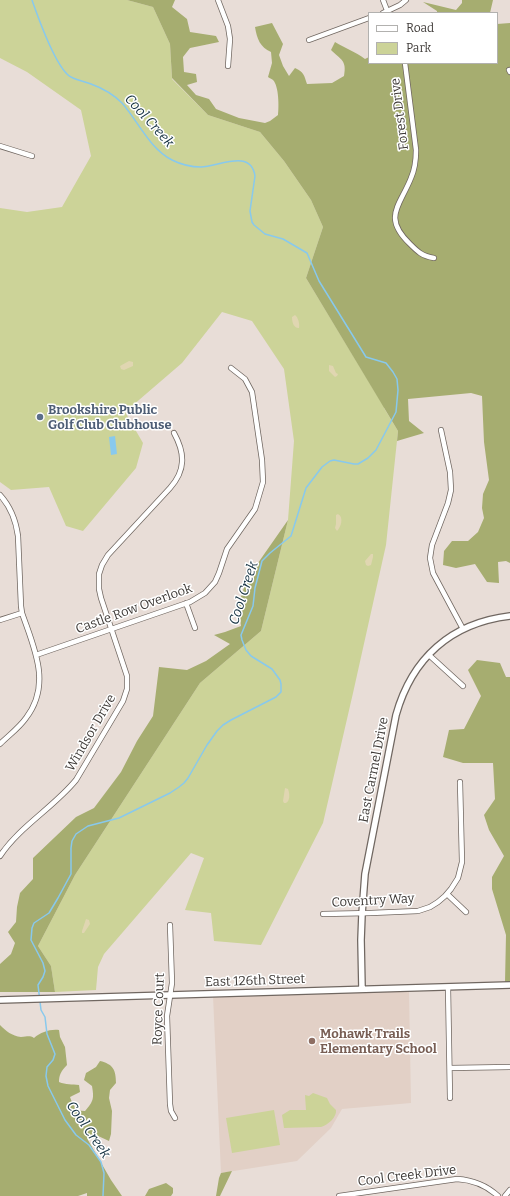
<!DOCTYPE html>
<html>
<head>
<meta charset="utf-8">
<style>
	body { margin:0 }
	#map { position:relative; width:510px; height:1196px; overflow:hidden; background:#e8ddd7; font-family:Bitter,serif }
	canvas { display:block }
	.legend { position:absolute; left:368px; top:12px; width:130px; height:52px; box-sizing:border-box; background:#fff; border:1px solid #b2b1af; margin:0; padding:5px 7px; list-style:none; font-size:12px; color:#3f3b38 }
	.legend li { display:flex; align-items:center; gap:8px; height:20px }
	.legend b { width:20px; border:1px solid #b2b1af }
</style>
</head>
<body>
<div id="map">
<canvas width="510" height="1196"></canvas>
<ul class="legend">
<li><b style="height:5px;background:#fff"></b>Road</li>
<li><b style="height:11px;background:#ccd398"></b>Park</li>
</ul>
</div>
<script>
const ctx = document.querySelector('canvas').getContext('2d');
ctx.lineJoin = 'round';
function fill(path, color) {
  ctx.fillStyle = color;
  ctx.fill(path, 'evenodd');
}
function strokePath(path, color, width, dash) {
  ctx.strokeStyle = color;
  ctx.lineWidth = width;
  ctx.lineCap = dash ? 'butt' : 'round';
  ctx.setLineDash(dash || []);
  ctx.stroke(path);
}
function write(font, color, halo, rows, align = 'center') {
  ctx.font = font + ' Bitter,serif';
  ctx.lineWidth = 3;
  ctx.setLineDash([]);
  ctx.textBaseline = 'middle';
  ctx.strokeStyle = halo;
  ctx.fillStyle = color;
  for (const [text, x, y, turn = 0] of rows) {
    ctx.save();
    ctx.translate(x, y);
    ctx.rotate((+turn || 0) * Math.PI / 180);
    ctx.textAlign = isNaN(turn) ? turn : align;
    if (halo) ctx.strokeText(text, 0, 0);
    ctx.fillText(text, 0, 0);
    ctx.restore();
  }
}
fill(new Path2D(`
	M409 991 411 1103 342 1109 331 1128 297 1161 221 1173 213 996Z`), '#e2d0c6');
fill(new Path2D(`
	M0 0H127L153 7 170 44 172 79 208 115 260 132 284 161 311 200 323 227 306 278 381 402 384 403V408L398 431 386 545 353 693 323 823 261 945 214 941 211 913 185 910 204 858 191 853 104 954 98 967 96 990 55 992 51 966 38 946 75 875 200 683 261 631 288 520 294 441 284 369 252 321 222 312 182 363 125 412 143 443 136 468 83 531 66 526 49 487 11 490 0 482V208L27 212 62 207 91 156 81 110 27 72 0 58Z
	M313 1093 327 1098 330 1104 336 1110C337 1117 328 1125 321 1127L284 1128 282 1115 290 1110H306L305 1095 309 1096Z
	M274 1110 280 1145 232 1153 226 1118Z`), '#ccd398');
fill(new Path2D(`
	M127 0H175L172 7 187 19 190 32 216 36 219 42 190 48 183 57 184 72 196 74 197 82 187 85 196 95 209 99 216 109 239 118 265 123 270 121 278 115C279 107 279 86 273 80 272 79 269 78 268 77L272 63 271 52C260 47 257 39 255 27L272 23 283 44 279 55 283 66 289 76 295 68C304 72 304 75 307 84L332 83 344 76C347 60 341 60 331 50L335 42C345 48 356 52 365 59L369 57V63H497V24L510 23V563L506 561 498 562 499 583 487 582 475 564 456 568 443 565 444 551 452 541H468L478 532 484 518 482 508 483 494 489 480 484 442 482 396 471 393 408 399 409 421 424 433 397 441 398 431 306 278 323 227 311 200 284 161 260 132 208 115 172 78 170 44 153 7Z
	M462 0H493L490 13H437V11L423 2 456 10 462 3Z
	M288 520 261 631 200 683 75 875 38 946 51 966 55 992H0V964L11 954 15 943 8 932 16 922 17 907 20 893 33 879V858L76 817 94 808 121 772 137 741 153 716 159 667 187 670 206 661 230 644 214 635 225 632 241 626 238 602 243 593 244 583Z
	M477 660 500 663 506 677H510V982H505L506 935 492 889V877L504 856 489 830 484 815 495 799 493 763H463L443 757 449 730 464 729 481 696 468 670Z
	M0 1025C6 1031 12 1036 21 1037 27 1037 29 1035 34 1038 41 1032 50 1029 59 1030L60 1037 65 1047 67 1065C61 1071 59 1075 59 1082 66 1085 72 1084 79 1085L80 1092 70 1097C73 1105 75 1111 85 1111 94 1101 94 1098 92 1086L84 1080 86 1073 96 1067 100 1061C113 1064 116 1070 116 1083L110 1090 109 1098 112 1111 111 1134 109 1141 96 1135 89 1137 88 1140 111 1180 122 1196H87V1193L78 1196H0Z
	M232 1171 220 1196H216L219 1178 221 1173Z
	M166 1183 173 1188V1193L171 1196H145L149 1189Z`), '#a6ad70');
fill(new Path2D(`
	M295 315C298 317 300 324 299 328H298C293 327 292 321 292 317Z
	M129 361 133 362V366L124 370 121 369 120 366Z
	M329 365 333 366 336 373 338 374 337 376 335 377 329 371Z
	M338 514C344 517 341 527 337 531L335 528 336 524V515Z
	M371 554H373V557L371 565 368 566 366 565 365 561Z
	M285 788 288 789C290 794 290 801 286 803H284L283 801Z
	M86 919 89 920 90 924 84 933H82V931Z`), '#e0d6b1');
fill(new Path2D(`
	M115 436 117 454 111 455 109 437Z`), '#88c9ed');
strokePath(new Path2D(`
	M32 0C38 17 56 69 71 77 77 80 85 82 91 84 102 88 114 95 122 103 138 121 149 148 172 160 180 164 192 167 201 167 218 167 251 148 255 176L250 211 252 222 254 225 265 234 283 239 307 253 319 281 366 357 386 363 393 372 397 379 398 390 396 412 376 450 368 458 358 464H354L334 460 330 461 322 467 306 488 291 536 270 553 262 561 255 588 253 606 241 635 242 640 246 650 251 656 272 669 280 680 281 684V692L276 697 231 720 223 725 217 731 207 745 188 778 184 783 179 787 170 793 119 818 88 826 76 834 72 841 71 848V874L58 898 49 913 34 923 32 928 31 940 43 963 45 971 43 977 38 985 41 1010 45 1017 47 1034 55 1054 53 1060 47 1067 46 1076 48 1086 65 1120 76 1135 89 1145 101 1162 104 1173 103 1196`), '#88c9ed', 1.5);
const minor = new Path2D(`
	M218 0 228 26 230 39 228 66
	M383 0 388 13
	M383 13 400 5 406 0
	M309 40 369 18
	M405 63 416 150C416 159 415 169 411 178 400 206 382 217 410 244 418 252 422 256 434 258
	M509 70 510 72
	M0 146 32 156
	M441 430 450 472 451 490 448 503 432 545 430 558 433 573 463 629
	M0 495C10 506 16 521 18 536L21 606 22 613C34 648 52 684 26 718 19 728 9 735 0 744
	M186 603 195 628
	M0 620 22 613
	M36 655 190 602 205 593 215 582 219 573 227 549 255 509 263 482 262 460 252 392 245 379 231 368
	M429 655 463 686
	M0 856C19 827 54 807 76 780L123 701 127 689V676L101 598 99 589V574L102 565 108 555 170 488C186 470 185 453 174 433
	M447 894 466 912
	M323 914 371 913 418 911 430 907 438 902 445 896 451 889 458 878 462 862 460 782
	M170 925 172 983 167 1016 170 1104 171 1111 175 1118
	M448 987 450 1098
	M450 1068 510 1067
	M339 1196 457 1179C474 1180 486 1185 498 1196
	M505 1196 510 1190`);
const tertiary = new Path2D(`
	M362 989 361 940 362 914 365 874 396 715C412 658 451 623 510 616
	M0 1000 510 985`);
strokePath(minor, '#706761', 6);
strokePath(tertiary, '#706761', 8);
strokePath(minor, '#fff', 4.5);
strokePath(tertiary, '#fff', 5.5);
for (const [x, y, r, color] of [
	[40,417,4,"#5c6f8a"],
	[312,1041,4,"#8d6e63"]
]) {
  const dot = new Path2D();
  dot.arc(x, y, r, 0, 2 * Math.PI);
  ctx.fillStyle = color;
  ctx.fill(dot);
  strokePath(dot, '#fff', 1.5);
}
write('13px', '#3f3b38', '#fff', [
	["Forest Drive",400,114,-97],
	["Castle Row Overlook",134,609,-20],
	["Windsor Drive",91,733,-60],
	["East Carmel Drive",374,770,-79],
	["Coventry Way",373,901,-3],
	["East 126th Street",255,981,-2],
	["Royce Court",159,1009,-88],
	["Cool Creek Drive",407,1176,-7]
]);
write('bold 13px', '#4e5e75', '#fff', [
	["Brookshire Public",48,410],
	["Golf Club Clubhouse",48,425]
], 'left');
write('bold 13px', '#785e54', '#fff', [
	["Mohawk Trails",320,1034],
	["Elementary School",320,1049]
], 'left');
write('italic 14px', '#153242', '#fff', [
	["Cool Creek",149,121,48],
	["Cool Creek",244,593,-72],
	["Cool Creek",88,1130,55]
]);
</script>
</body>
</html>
